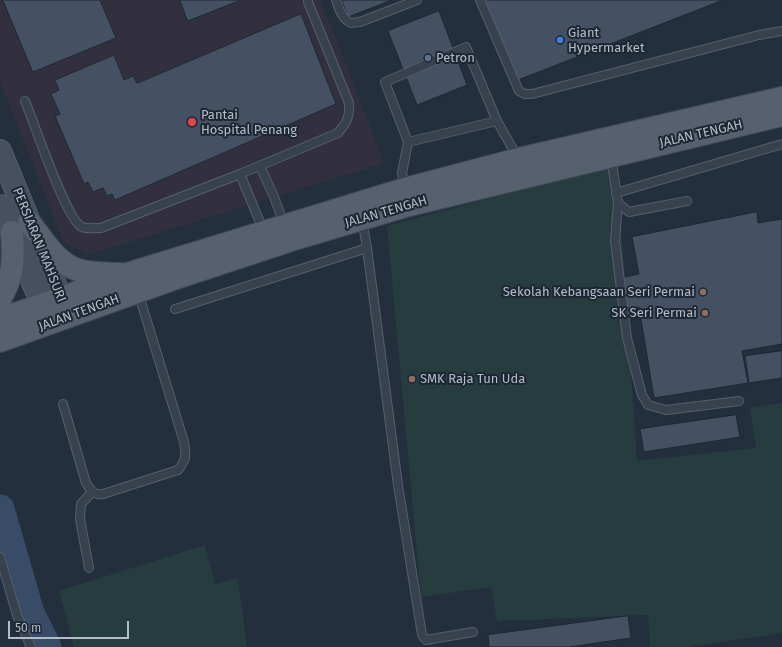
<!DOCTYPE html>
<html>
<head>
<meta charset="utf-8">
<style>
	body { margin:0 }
	#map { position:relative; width:782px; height:647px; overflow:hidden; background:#242f3e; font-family:"Fira Sans",sans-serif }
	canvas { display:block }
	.scale { position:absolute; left:8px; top:621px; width:121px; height:18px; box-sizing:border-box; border:2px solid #b4bcc9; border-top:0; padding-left:5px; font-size:12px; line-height:14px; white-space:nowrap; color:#b4bcc9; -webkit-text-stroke:3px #1d2633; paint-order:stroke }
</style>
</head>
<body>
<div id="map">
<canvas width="782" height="647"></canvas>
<div class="scale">50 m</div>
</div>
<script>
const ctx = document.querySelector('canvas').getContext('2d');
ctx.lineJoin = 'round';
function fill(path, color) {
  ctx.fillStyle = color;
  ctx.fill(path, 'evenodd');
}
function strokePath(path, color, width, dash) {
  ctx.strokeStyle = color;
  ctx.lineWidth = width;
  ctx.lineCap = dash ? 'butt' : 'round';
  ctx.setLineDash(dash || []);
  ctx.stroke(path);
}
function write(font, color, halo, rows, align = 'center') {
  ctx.font = font + ' "Fira Sans",sans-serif';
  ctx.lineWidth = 4;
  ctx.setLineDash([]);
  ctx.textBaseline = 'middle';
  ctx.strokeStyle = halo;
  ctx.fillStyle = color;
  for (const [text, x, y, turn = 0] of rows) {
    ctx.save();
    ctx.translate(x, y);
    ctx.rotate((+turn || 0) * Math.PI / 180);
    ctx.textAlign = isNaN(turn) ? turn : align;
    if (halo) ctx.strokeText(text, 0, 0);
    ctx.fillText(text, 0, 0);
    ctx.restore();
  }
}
fill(new Path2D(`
	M0 0H320L335 36 384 163 90 254 64 243 0 81Z`), '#32303f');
fill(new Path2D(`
	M617 164 637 461 756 448 750 408 782 403V633L687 647H650L648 615 497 621 491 587 421 597 387 226Z
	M205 545 215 584 238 578 247 647H74L59 591Z`), '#263c3f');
strokePath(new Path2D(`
	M0 509 30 613 47 647`), '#394c67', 29);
const building = new Path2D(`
	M3 0H100L116 38 33 72Z
	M180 0H241L188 21Z
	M342 0H392L348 17Z
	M483 0H723L518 80Z
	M439 11 467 85 417 105 388 31Z
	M301 14 336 104 115 200 112 194 107 196 103 188 93 192 88 182 84 184 55 116 60 114 51 94 59 90 55 80 114 55 124 80 133 76 137 83Z
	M757 212 758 223 782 219V344L742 351 748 383 654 398 639 307 626 309 621 278 639 274 632 237Z
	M782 351V378L749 383 745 356Z
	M736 415 740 437 644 452 640 429Z
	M628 616 631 638 569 647H489L488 635Z`);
fill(building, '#455162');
strokePath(building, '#1f2835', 1);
const lane = new Path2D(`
	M336 0C339 9 342 19 351 23L360 22 417 0
	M480 0 519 91 525 94H532L759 35 782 31
	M25 101C34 122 66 220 82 227 87 229 95 228 101 228L240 174 338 133C347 122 350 117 349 103L308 2
	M408 142 497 121
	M611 157 618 203 615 241 627 338 642 395 648 405 666 410 739 401
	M260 166 274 197 284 224
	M240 174 264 232
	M405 189 402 173 408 142 385 82 466 47 497 121 518 158
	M616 193 782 144
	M618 203 629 212 687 201
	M362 219 367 248 398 485 422 635 426 640 473 632
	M175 309 367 248
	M63 404 86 483C90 489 94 496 103 494L178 470C187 459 186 455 184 442L138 292
	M0 557 17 615 31 647
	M89 568 80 519 81 504 92 492`);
const secondary = new Path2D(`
	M0 151 68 316
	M0 206 50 322`);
const primary = new Path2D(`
	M29 222C43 239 56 263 78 270 91 274 106 273 119 274
	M0 299C15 274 13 259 12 232
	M0 319 42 305 127 274 405 189 519 159 782 98
	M0 341 182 276 291 240 409 205 782 115`);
strokePath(lane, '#565f6c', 10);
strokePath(secondary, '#565f6c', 24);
strokePath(primary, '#414a57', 24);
strokePath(lane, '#38414e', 8);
strokePath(secondary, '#465061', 22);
strokePath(primary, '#56606e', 22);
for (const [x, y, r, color] of [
	[560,40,4,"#3f7fe0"],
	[428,58,4,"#5c6f8a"],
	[192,122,5,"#e0444e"],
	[703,292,4,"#8d6e63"],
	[705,313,4,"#8d6e63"],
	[412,379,4,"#8d6e63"]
]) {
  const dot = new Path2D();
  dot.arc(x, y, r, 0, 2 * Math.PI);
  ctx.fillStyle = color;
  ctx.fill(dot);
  strokePath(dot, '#1d2633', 1.5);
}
write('13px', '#b4bcc9', '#1d2633', [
	["Giant",568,33],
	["Hypermarket",568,48],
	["Petron",436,58],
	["Pantai",201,115],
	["Hospital Penang",201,130],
	["Sekolah Kebangsaan Seri Permai",695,292,"right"],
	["SK Seri Permai",697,313,"right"],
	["SMK Raja Tun Uda",420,379]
], 'left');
write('13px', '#b4bcc9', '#1d2633', [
	["JALAN TENGAH",701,134,-13],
	["JALAN TENGAH",386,212,-16],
	["PERSIARAN MAHSURI",39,245,68],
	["JALAN TENGAH",79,313,-20]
]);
</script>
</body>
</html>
